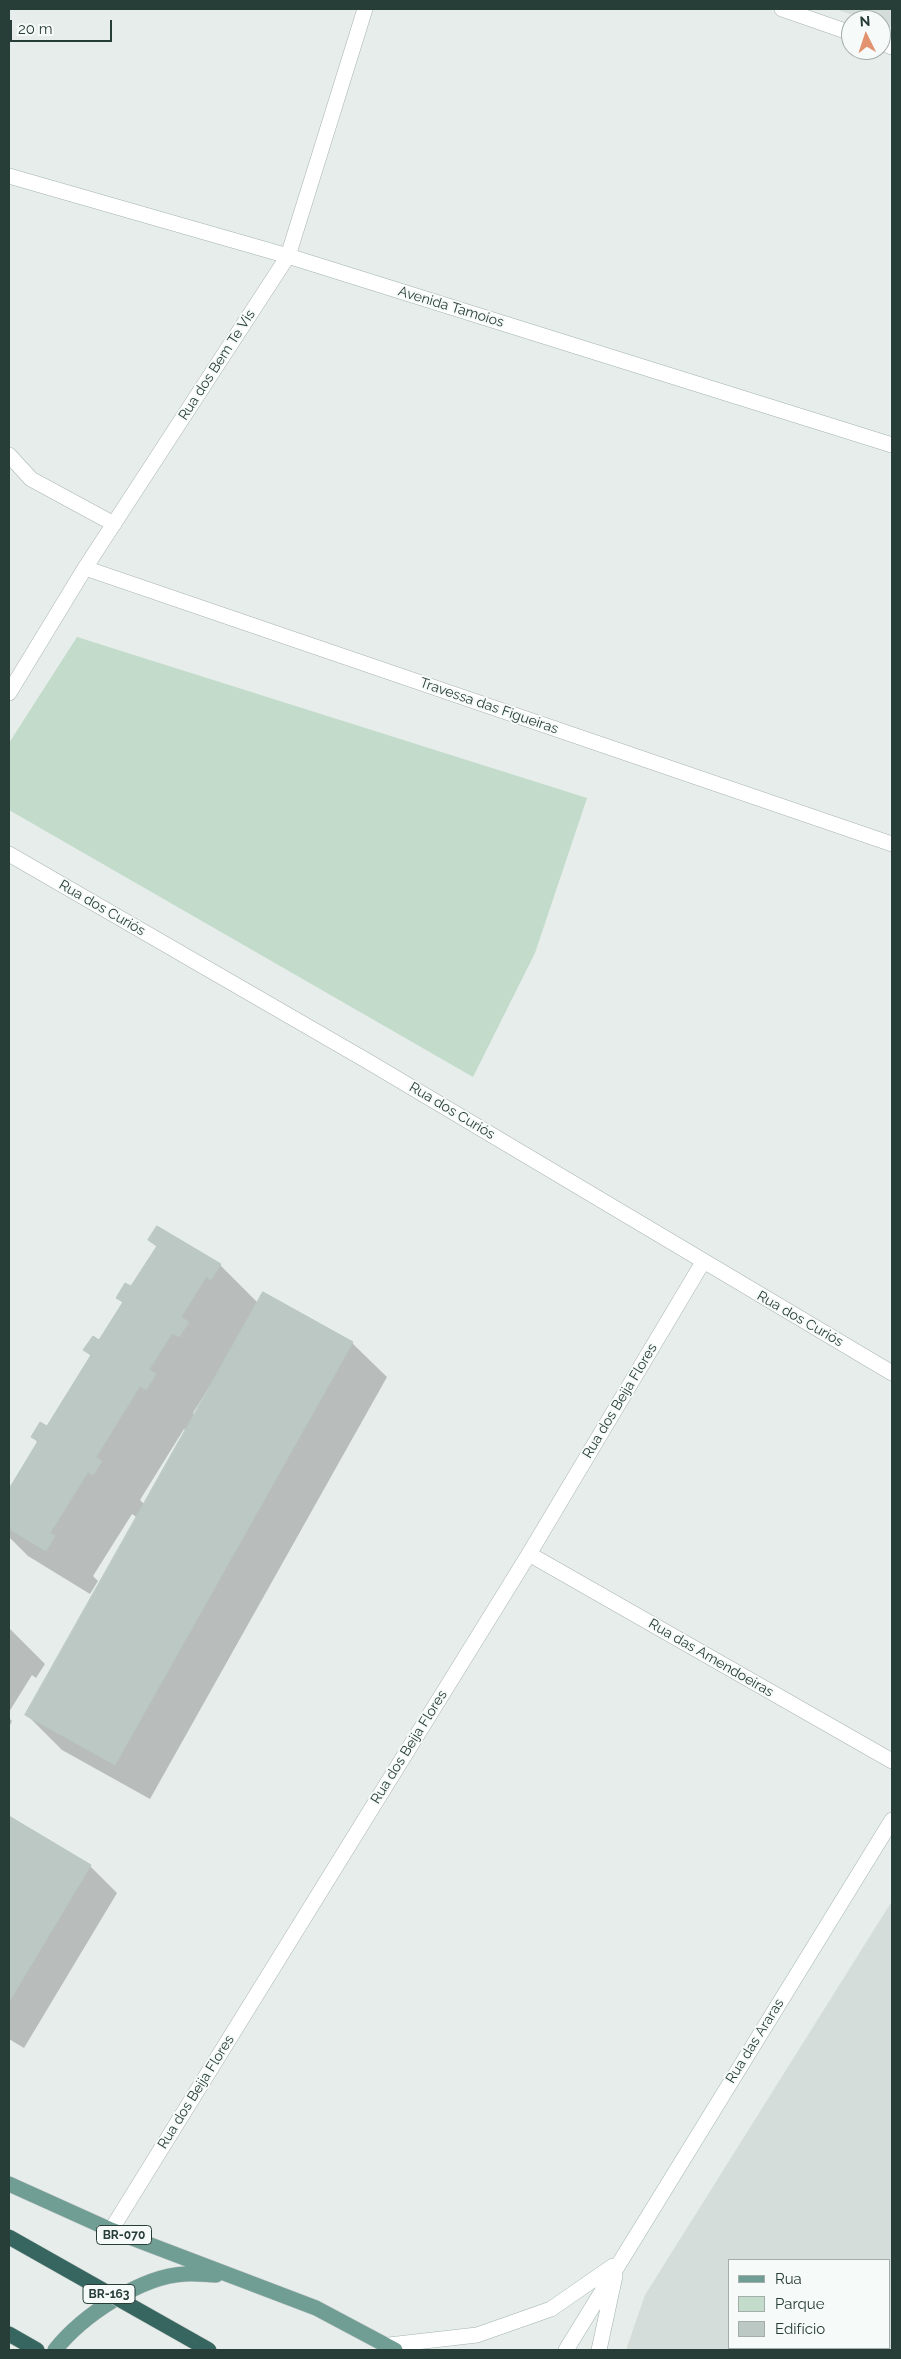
<!DOCTYPE html>
<html>
<head>
<meta charset="utf-8">
<style>
	body { margin:0 }
	#map { position:relative; width:901px; height:2359px; overflow:hidden; background:#e6edea; font-family:Raleway,sans-serif }
	canvas { display:block }
	.frame { position:absolute; inset:0; border:10px solid #273d38; pointer-events:none }
	.legend { position:absolute; left:728px; top:2259px; width:162px; height:90px; box-sizing:border-box; background:#f6faf8; border:1px solid #a3aeab; margin:0; padding:6px 9px; list-style:none; font-size:15px; color:#273d38 }
	.legend li { display:flex; align-items:center; gap:10px; height:25px }
	.legend b { width:25px; border:1px solid #a3aeab }
	.north { position:absolute; left:841px; top:10px; width:50px; height:50px; box-sizing:border-box; background:#f6faf8; border:1px solid #a3aeab; border-radius:50%; rotate:356deg; font-size:14px; font-weight:700; line-height:20px; text-align:center; color:#273d38 }
	.north::after { content:''; display:block; margin:auto; width:18px; height:22px; background:#e2926f; clip-path:polygon(50% 0,100% 100%,50% 72%,0 100%) }
	.scale { position:absolute; left:10px; top:20px; width:102px; height:22px; box-sizing:border-box; border:2px solid #273d38; border-top:0; padding-left:6px; font-size:15px; line-height:18px; white-space:nowrap; color:#273d38; -webkit-text-stroke:4px #f6faf8; paint-order:stroke }
</style>
</head>
<body>
<div id="map">
<canvas width="901" height="2359"></canvas>
<div class="frame"></div>
<ul class="legend">
<li><b style="height:6px;background:#709d94"></b>Rua</li>
<li><b style="height:14px;background:#c2dbca"></b>Parque</li>
<li><b style="height:14px;background:#bbc8c3"></b>Edifício</li>
</ul>
<div class="north">N</div>
<div class="scale">20 m</div>
</div>
<script>
const ctx = document.querySelector('canvas').getContext('2d');
ctx.lineJoin = 'round';
function fill(path, color) {
  ctx.fillStyle = color;
  ctx.fill(path, 'evenodd');
}
function strokePath(path, color, width, dash) {
  ctx.strokeStyle = color;
  ctx.lineWidth = width;
  ctx.lineCap = dash ? 'butt' : 'round';
  ctx.setLineDash(dash || []);
  ctx.stroke(path);
}
function write(font, color, halo, rows, align = 'center') {
  ctx.font = font + ' Raleway,sans-serif';
  ctx.lineWidth = 4;
  ctx.setLineDash([]);
  ctx.textBaseline = 'middle';
  ctx.strokeStyle = halo;
  ctx.fillStyle = color;
  for (const [text, x, y, turn = 0] of rows) {
    ctx.save();
    ctx.translate(x, y);
    ctx.rotate((+turn || 0) * Math.PI / 180);
    ctx.textAlign = isNaN(turn) ? turn : align;
    if (halo) ctx.strokeText(text, 0, 0);
    ctx.fillText(text, 0, 0);
    ctx.restore();
  }
}
fill(new Path2D(`
	M835 9H892V27L881 24V20H869Z
	M892 1901V2350H626L645 2295ZM730 2260H890V2348H730Z`), '#d4ddd9');
fill(new Path2D(`
	M77 637 587 798 535 953 473 1077 9 810V743Z`), '#c2dbca');
fill(new Path2D(`
	M150 1240 220 1265 259 1304 352 1343 387 1377 150 1799 62 1750 27 1715 138 1518 132 1514 93 1576 98 1581 90 1594 28 1556 9 1537V1491L38 1443 33 1437 47 1428 91 1356 85 1350 99 1342 123 1303 118 1297 132 1288 157 1247ZM210 1386 212 1387 195 1416 193 1413ZM184 1429 187 1431 145 1505 140 1500Z
	M9 1628 45 1664 36 1678 32 1675 9 1712Z
	M9 1718 12 1721 9 1727Z
	M9 1818 90 1866 117 1893 24 2048 9 2039Z`), '#0003');
const building = new Path2D(`
	M157 1226 221 1264 211 1280 206 1277 181 1317 189 1322 179 1337 172 1333 149 1370 156 1374 146 1390 140 1386 96 1457 102 1461 93 1475 88 1472 50 1533 55 1536 46 1551 9 1529V1489L38 1441 31 1437 40 1422 47 1426 91 1355 83 1350 93 1336 99 1340 123 1302 116 1298 125 1283 131 1286 157 1246 148 1240Z
	M263 1292 353 1342 115 1765 25 1715Z
	M9 1816 91 1865 9 2002Z`);
fill(building, '#bbc8c3');
strokePath(building, '#b9c6c1', 1);
const lane = new Path2D(`
	M9 455 31 479 114 524`);
const street = new Path2D(`
	M782 9 851 33
	M881 43 892 47
	M85 568 892 844
	M9 693 85 568 288 256 365 9
	M9 854 369 1062 892 1373
	M529 1554 892 1761
	M111 2230 529 1554 703 1262`);
const secondary = new Path2D(`
	M9 176 288 256 892 445
	M389 2345 477 2335 551 2309 613 2266
	M566 2350 892 1820
	M599 2350 615 2276`);
const primary = new Path2D(`
	M9 2184 111 2230 316 2308 395 2350
	M55 2350C82 2316 141 2276 185 2274 195 2273 206 2275 216 2275`);
const highway = new Path2D(`
	M9 2334 37 2350`);
strokePath(lane, '#a9b5b1', 16);
strokePath(street, '#a9b5b1', 16);
strokePath(secondary, '#a2b4af', 16);
strokePath(primary, '#c3c9c7', 16);
strokePath(highway, '#c3c9c7', 16);
strokePath(lane, '#fff', 15);
strokePath(street, '#fff', 15);
strokePath(secondary, '#fff', 15);
strokePath(primary, '#709d94', 15);
strokePath(highway, '#36665f', 15);
const highwayBridge = new Path2D(`
	M9 2237 209 2350`);
strokePath(highwayBridge, '#c3c9c7', 16, []);
strokePath(highwayBridge, '#36665f', 15);
for (const [x, y, w] of [
	[124,2235,55],
	[109,2294,52]
]) {
  const box = new Path2D();
  box.roundRect(x - w / 2, y - 9.5, w, 19, 4);
  ctx.fillStyle = '#f6faf8';
  ctx.fill(box);
  strokePath(box, '#273d38', 1);
}
write('bold 12px', '#273d38', null, [
	["BR-070",124,2235],
	["BR-163",109,2294]
]);
write('14px', '#273d38', '#f6faf8', [
	["Avenida Tamoios",451,307,17],
	["Rua dos Bem Te Vis",217,365,-57],
	["Travessa das Figueiras",489,706,19],
	["Rua dos Curiós",102,908,30],
	["Rua dos Curiós",452,1111,31],
	["Rua dos Curiós",800,1319,30],
	["Rua dos Beija Flores",620,1401,-59],
	["Rua das Amendoeiras",711,1658,30],
	["Rua dos Beija Flores",409,1747,-58],
	["Rua das Araras",755,2041,-58],
	["Rua dos Beija Flores",196,2092,-58]
]);
</script>
</body>
</html>
